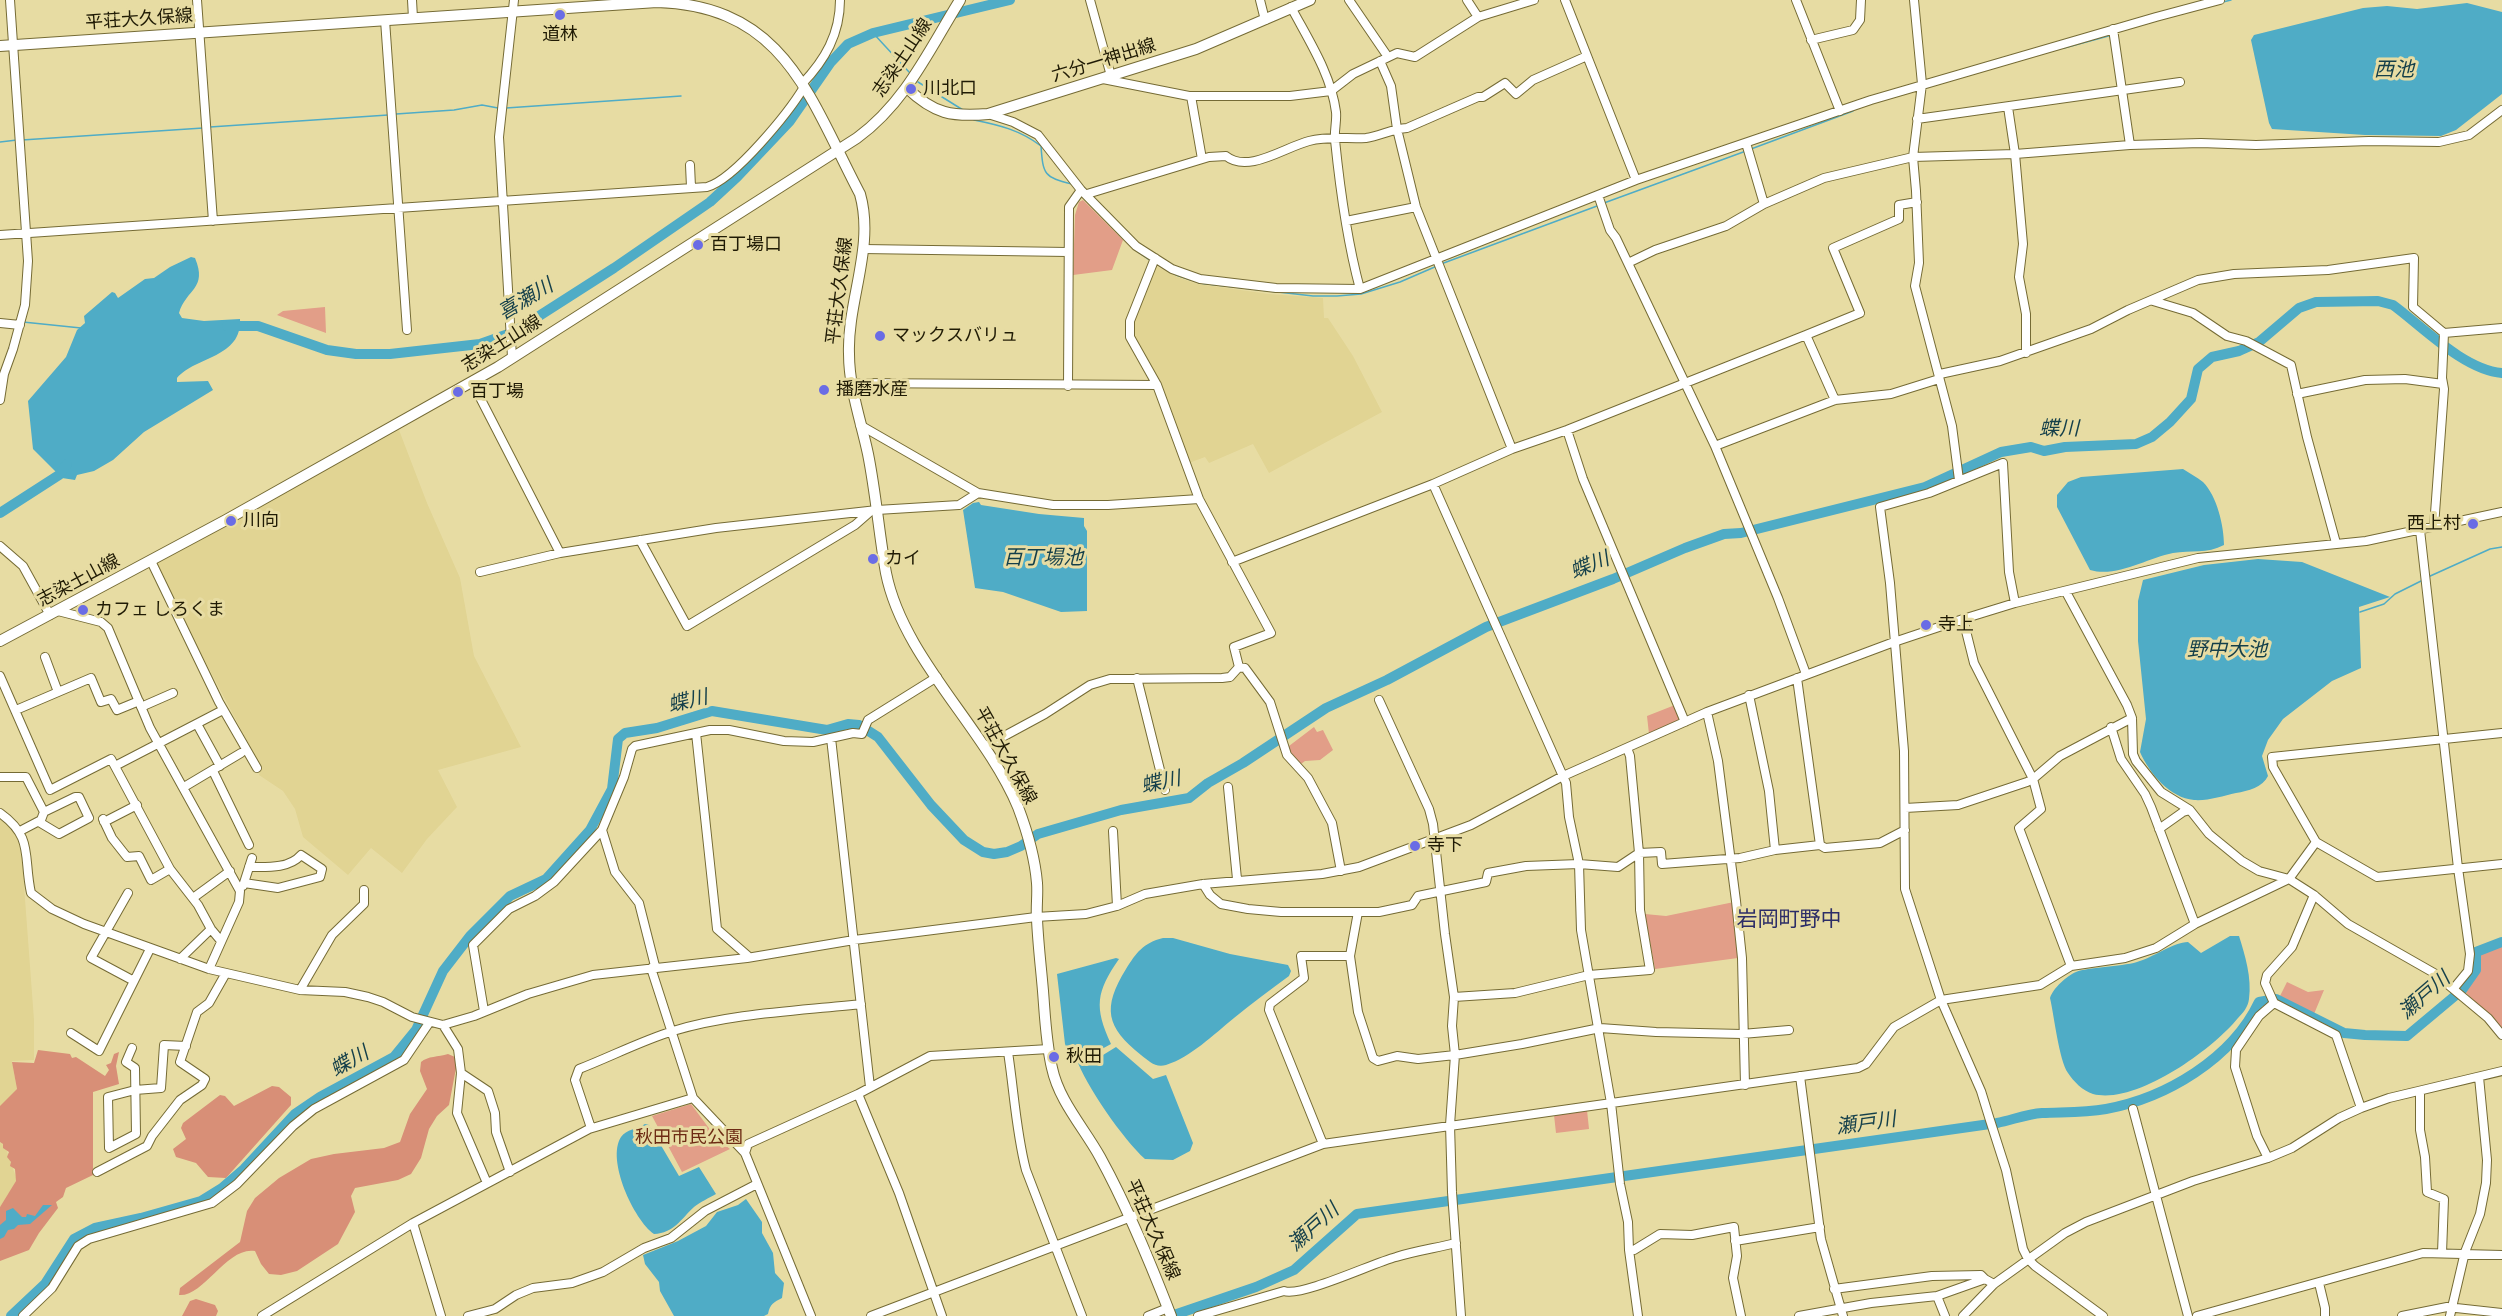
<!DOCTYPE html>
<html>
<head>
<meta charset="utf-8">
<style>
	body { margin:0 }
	canvas { display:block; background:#e7dca3 }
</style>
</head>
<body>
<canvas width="2502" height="1316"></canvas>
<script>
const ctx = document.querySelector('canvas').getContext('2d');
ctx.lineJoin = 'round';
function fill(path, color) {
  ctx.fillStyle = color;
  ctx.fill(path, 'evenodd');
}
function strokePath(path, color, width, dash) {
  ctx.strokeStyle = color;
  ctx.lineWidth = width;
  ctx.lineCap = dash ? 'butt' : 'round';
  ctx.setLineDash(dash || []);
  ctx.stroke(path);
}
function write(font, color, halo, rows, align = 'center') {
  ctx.font = font + ' "Archivo Narrow","Noto Sans JP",sans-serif';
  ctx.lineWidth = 6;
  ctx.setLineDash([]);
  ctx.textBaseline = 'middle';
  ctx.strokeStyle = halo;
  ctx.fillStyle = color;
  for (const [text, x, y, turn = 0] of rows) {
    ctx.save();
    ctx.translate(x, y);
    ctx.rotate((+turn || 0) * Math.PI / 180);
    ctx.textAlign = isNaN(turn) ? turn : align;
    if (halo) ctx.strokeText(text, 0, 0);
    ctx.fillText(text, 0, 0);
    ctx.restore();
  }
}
fill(new Path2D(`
	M1156 266 1177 277 1197 284 1269 294 1323 298 1324 318H1328L1353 356 1382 412 1269 473 1253 444 1209 463 1205 457 1189 463 1159 379 1140 352 1131 332 1151 274Z
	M399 430 427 503 460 578 474 656 521 747 438 770 457 807 427 839 402 873 371 848 348 875 303 837 295 809 283 791 259 775 261 767 191 635 157 563Z
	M0 818 17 833 21 845 34 1020V1060L12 1061 17 1090 0 1107Z
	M0 1142 5 1146 17 1180 0 1207Z`), '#e1d493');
fill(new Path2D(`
	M1083 200 1123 240 1112 270 1073 275 1075 215 1079 202Z
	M325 307 326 333 277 315 283 311Z
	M1675 705 1680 721 1649 734 1647 716Z
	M1314 727 1317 732 1323 730 1333 750 1320 760 1305 761 1301 764 1288 750 1289 746Z
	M1734 902 1738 958 1655 969 1645 914 1666 916Z
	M2502 946V1028L2464 991 2478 971 2479 954Z
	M2287 982 2308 992 2324 990 2314 1014 2279 998Z
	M691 1104 717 1139 730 1149 682 1172 652 1116Z
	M1587 1110 1589 1129 1556 1133 1554 1115Z`), '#e29e88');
fill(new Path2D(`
	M38 1050 70 1054 72 1058 76 1057 105 1076 109 1070 106 1065 111 1063 114 1054 119 1052 116 1066 119 1084 93 1092V1175L66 1188 63 1197 56 1202 58 1208 39 1233 29 1250 0 1261V1207L16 1181 15 1169 10 1166 11 1162 7 1157 9 1152 3 1148V1144L0 1142V1106L17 1089 12 1062 34 1063Z
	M448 1054 455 1057 457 1063 449 1105 437 1116 429 1129 421 1158 411 1174 398 1180 355 1188 351 1196 355 1212 338 1244 297 1271 281 1275 269 1274 261 1264 255 1251C227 1246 204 1297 179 1295L180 1288 240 1242 247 1211 255 1198 279 1178 311 1159 334 1154 384 1148 400 1142 410 1114 427 1089 420 1071 421 1062C428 1056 438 1057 448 1054Z
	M272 1086 279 1087 291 1097V1105L226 1178 208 1177 196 1163 176 1157 173 1149 186 1139 181 1128 183 1123 220 1095 225 1096 234 1106Z
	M196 1299 215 1305 218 1311 216 1316H182L190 1301Z`), '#d88f77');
fill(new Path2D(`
	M2467 3 2502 12V94L2456 130 2441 136 2365 135 2272 129 2269 123 2251 40 2254 35 2363 8 2387 6 2417 9Z
	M191 257 195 258C208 289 186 289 179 313L182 318 204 321 240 319C242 358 196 356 177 378V382L208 381 213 390 144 432 113 460 94 471 77 475 75 480 62 478 33 449 28 401 66 357 77 330 85 323 84 316 112 292 115 293 118 298 145 279 154 278 170 267Z
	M2183 469C2189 473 2197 477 2203 482 2217 496 2224 526 2224 545 2207 554 2191 550 2173 553 2147 558 2117 578 2090 570L2057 507V495L2068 482 2081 477Z
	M979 502 981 505 1039 514 1084 518V526L1087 531V611L1061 612 1003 592 975 588 963 510 973 503Z
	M2258 559 2302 562 2390 597 2359 607 2361 668 2332 681 2283 719 2268 740 2262 756 2268 776C2263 787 2248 791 2236 793 2223 796 2208 801 2194 800 2170 798 2149 773 2140 752L2146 719 2138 641V601L2143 580 2204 565Z
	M2230 936H2239C2245 955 2252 978 2249 999 2248 1007 2243 1013 2238 1018 2212 1050 2136 1105 2093 1094 2083 1091 2073 1081 2068 1073 2059 1060 2054 1015 2050 998 2053 988 2067 976 2076 972 2088 967 2120 967 2137 962 2152 958 2174 942 2188 942L2201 953Z
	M1163 938H1173L1230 954 1288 965 1291 971 1289 976C1270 990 1251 1004 1234 1018 1213 1035 1191 1057 1166 1065 1155 1068 1149 1061 1141 1055 1106 1027 1102 1008 1126 969 1136 953 1143 943 1163 938Z
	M1116 958 1119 959C1096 992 1094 1007 1111 1044L1100 1050 1068 1051 1065 1044 1057 974Z
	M1116 1047 1153 1079 1166 1075 1193 1143 1190 1151 1173 1160 1145 1159C1123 1139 1086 1086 1076 1058L1103 1055Z
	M645 1124 649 1125 679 1176 699 1167 716 1194C709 1198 700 1202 694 1207 681 1219 674 1233 654 1234 634 1220 606 1160 621 1137 626 1130 638 1128 645 1124Z
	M746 1199 762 1222V1233L773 1253 775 1273 784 1283 782 1298C774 1302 770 1304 768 1314L764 1316H674L660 1291 659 1282 645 1264 643 1255 678 1241 706 1226 717 1212 738 1205Z
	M43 1205H52L30 1224 18 1225 14 1229 8 1230 4 1237 0 1239V1225L6 1220V1211L13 1208 22 1217H26L27 1214 35 1216Z`), '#4facc6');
strokePath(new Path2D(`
	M2223 2 2231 0
	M873 33 909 72
	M2064 48 2112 35
	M918 82 963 110
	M506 108 681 96
	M396 114 454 110 482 105 498 108
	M974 120C999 125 1020 130 1041 146 1043 175 1044 177 1072 184
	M210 127 388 115
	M22 140 203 128
	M0 142 17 140
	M1751 149 1853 111
	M1604 203 1746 151
	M1138 252 1151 261
	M1441 264 1597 206
	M1176 275 1191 280
	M1199 283 1313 296H1337L1361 294 1400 282 1437 266
	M23 322 81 328
	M2428 577 2490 549 2502 547
	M2360 612 2384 604 2395 594 2421 581`), '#4facc6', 1.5);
strokePath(new Path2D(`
	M227 326H258L327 350 356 354H390L480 344 514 332 614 268 710 202 737 177 790 121 831 62 848 44 873 33 1010 0
	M0 513 59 475 67 464
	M11 1316 45 1284 74 1239 95 1228 141 1218 201 1201 222 1188 244 1169 295 1114 320 1097 394 1057 416 1030 443 971 470 936 510 896 546 879 590 830 612 789 618 739 625 733 657 728 712 711 827 730 848 724 859 725 878 737 931 805 964 840 983 852 994 854 1007 852 1021 846 1038 834 1121 810 1189 798 1208 783 1243 763 1326 708 1387 680 1486 627 1613 579 1685 548 1724 534 1741 533 1925 487 2001 452 2031 447 2044 451 2065 447 2136 444 2152 437 2170 422 2191 399 2198 369 2212 357 2239 351 2259 342 2299 308 2316 302 2378 301 2393 305C2423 327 2464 370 2502 373
	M1171 1316 1256 1287 1294 1270 1357 1214 1997 1123C2012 1120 2027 1114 2042 1113 2064 1112 2084 1113 2106 1109 2166 1098 2232 1059 2259 1002L2276 999 2344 1033 2365 1035 2407 1036 2462 990 2476 970V952L2502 942`), '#4facc6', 10);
const minor = new Path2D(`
	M197 0 213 221
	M412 0 413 18
	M1090 0 1111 76
	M1260 0 1265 20
	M1349 0 1388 57
	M1467 0 1478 17
	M1565 0 1636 180
	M1796 0 1840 111
	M1914 0 1922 84 1913 157 1916 191 1919 263 1915 286 1952 426 1959 480
	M1291 7C1309 41 1331 74 1336 112 1337 121 1334 131 1335 140 1340 189 1347 241 1360 289
	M385 20 407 330
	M2113 29 2130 145
	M1811 40 1853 30 1860 20 1861 0
	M1380 61 1391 86 1397 129 1416 207 1512 449
	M1103 79 1189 96H1290L1331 91 1353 74 1397 53 1415 57 1478 17 1534 0
	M802 84C825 60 840 34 840 0
	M1191 96 1202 159
	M2008 107 2015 154 2023 244 2019 277 2026 314V353
	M988 114 1013 122 1038 135 1081 190 1136 246 1172 269 1200 279 1276 288 1360 289 1636 180 1871 100 2156 17 2220 0
	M1917 119 2180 82
	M1746 143 1764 204
	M690 165 691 187
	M1087 194 1209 157 1226 156C1248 174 1285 147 1309 141 1328 136 1347 139 1366 138 1380 136 1392 129 1407 128L1478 97H1483L1505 83 1516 94 1533 80 1587 56
	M1598 195 1610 230 1616 238 1715 446 1778 598 1806 674
	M1346 221 1416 207
	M0 235 707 187C735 179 789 112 804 87
	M863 249 1068 252
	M1155 258 1130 321V337L1157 385 1199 499 1271 633 1234 647 1239 667
	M1628 263 1655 250 1726 226 1764 204 1824 178 1913 157 2015 154 2130 145 2201 143 2256 145 2369 141 2439 142 2469 135 2502 110
	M2153 301 2193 313 2227 336 2246 341 2291 365 2307 437 2336 543
	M0 323 20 325
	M1806 335 1860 313 1833 248 1899 219V205L1917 202
	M512 357 499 137 514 0
	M1940 374 2000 361 2091 329 2128 310 2198 280 2234 274 2328 270 2414 258 2413 307 2444 333 2502 328
	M472 382 560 553
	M851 383 1157 385
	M1068 386 1069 207 1081 190
	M2297 394 2365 380 2405 379 2443 384
	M0 400 4 374 13 349 25 305 28 261 10 0
	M860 425 978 493 1053 505H1108L1199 499
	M1567 430 1583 479 1685 722
	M1715 446 1835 400 1891 394 1939 379
	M1433 484 1566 783 1569 817 1579 864 1581 930 1611 1103 1620 1184 1628 1222 1629 1250 1638 1316
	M2434 527 2444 389 2442 378 2444 333
	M2420 530 2458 868 2470 954 2468 971 2454 988
	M640 540 687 626 855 525 871 511
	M0 546 23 566 50 615
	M151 561 219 702 257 768
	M1232 562 1433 484 1512 449 1567 430 1806 335 1835 400
	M480 572 560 553 716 528 877 510 959 505 978 493
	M2066 592 2127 705 2132 718 2133 754 2136 761 2161 792 2190 810 2209 834 2242 861 2259 871 2289 879 2314 895 2348 924 2434 973 2488 1018 2502 1035
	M2015 603 2009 572 2003 463 1929 493 1880 507 1890 583 1904 751 1905 889 1941 1000 1981 1091 1989 1117 2006 1170 2023 1249 2028 1259 2035 1266 2103 1316
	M58 611 101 622 108 628 150 728 240 891 239 902 209 969
	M1963 619 1974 663 2033 779 2041 809 2019 828 2071 966
	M45 657 58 692
	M1239 667 1245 668 1270 702 1287 755 1308 778 1332 823 1341 871
	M0 676 50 790 111 759 170 869 198 905 211 929 221 941
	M1137 678 1165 790
	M1797 678 1820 845
	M1749 695 1769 791 1775 850
	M1379 700 1429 809 1433 824 1445 934 1454 997 1452 1026 1455 1055 1450 1125 1452 1192 1461 1316
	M141 707 173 693
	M16 710 91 678 101 702 111 699 117 710 139 701
	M1707 712 1718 761 1736 901 1742 958 1745 1085
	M197 724 220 766
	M2111 727 2121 759 2145 794 2151 807 2195 924
	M696 733 717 929 748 956
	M831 738 870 1087
	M984 747 1045 714 1090 685 1110 679 1222 678 1230 677 1239 667
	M115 766 223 710
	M213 771 249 845
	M0 777H26L44 812
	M184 787 241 753
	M1228 787 1237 879
	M1905 808 1958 805 2027 782 2033 779 2060 756 2132 718
	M0 813C34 837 23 857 31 893L52 909 84 924 209 969 300 990 345 992 368 997 383 1002 412 1017 443 1025 474 1016 528 994 593 975 747 958 854 940 1036 917 1086 914 1117 906 1145 894 1203 884 1322 874 1359 867 1471 825 1561 777 1707 712 1894 642 1963 619 2015 603 2198 558 2366 541 2502 512
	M103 819 112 838 127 857 139 856 151 880 170 869
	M104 822 137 805
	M2159 829 2183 812 2190 810
	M602 830 615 872 639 903 655 966 651 968 693 1098 745 1153 811 1316
	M20 831 41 820 44 812 75 797H79L89 818 59 834 39 822
	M1113 831 1117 906
	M2316 842 2273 767 2272 757 2502 733
	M244 883 278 888 320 877 322 869 301 855C289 869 266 867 249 867
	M1203 884 1210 895 1221 904 1248 909 1281 912H1379L1412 905 1418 896 1486 882 1488 873 1526 866 1579 864 1618 867 1639 853 1661 852 1662 864 1740 858 1775 850 1820 845 1825 848 1880 843 1905 830
	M243 886 252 858
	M128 893 91 958 134 981
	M2314 895 2292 947 2267 975 2265 983 2274 1003 2336 1035 2361 1108
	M193 898 230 871
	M1358 912 1350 956 1358 1012 1373 1058 1378 1061 1397 1056 1418 1059 1455 1055 1522 1044 1600 1028 1656 1032 1742 1034 1789 1030
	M180 959 211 929
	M300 990 332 935 364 904V890
	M1454 997 1515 993 1589 975 1650 970 1640 910 1639 853 1630 756 1627 748
	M484 1011 473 945 509 909 535 896 554 882 602 830 624 777 632 749 635 746 710 730H729L784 741 813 742 853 733 862 734 868 720 937 677
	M443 1025 458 1049 461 1073 457 1113 487 1183
	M71 1033 99 1051 150 949
	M132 1048 126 1062 135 1068 136 1134 109 1148 108 1097 135 1090 161 1088 164 1045 186 1046
	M1008 1052C1014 1091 1016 1132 1026 1170L1082 1316
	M461 1073 488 1091 495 1113 496 1132 510 1172
	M1800 1076 1821 1239 1843 1316
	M2420 1091V1130L2425 1157 2427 1192 2444 1199 2442 1253
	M858 1094 899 1193 942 1316
	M2133 1109 2188 1316
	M591 1128 575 1080 579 1069C610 1057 641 1041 673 1031 733 1013 799 1011 861 1004
	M1323 1144 1269 1010 1270 1004 1304 978 1301 956H1350
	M745 1153 748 1144 858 1094 930 1056 1049 1049
	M2268 1158 2257 1136 2235 1067 2236 1050 2259 1016 2274 1003
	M97 1172 147 1146 152 1136 180 1100 202 1085 205 1079 180 1062 197 1012 209 1003 226 973
	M413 1223 441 1316
	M1735 1241 1820 1227
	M1629 1250H1634L1660 1234 1692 1235 1734 1227 1737 1256 1733 1278 1741 1316
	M2319 1283 2325 1308V1316
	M1834 1289 1932 1276 1981 1275 1985 1279
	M1937 1296 1945 1316
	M23 1316 52 1288 78 1246 89 1239 212 1203 237 1184 293 1126 314 1109 404 1060 429 1023
	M262 1316 413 1223 589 1129 693 1098
	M468 1316 495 1309 516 1295 533 1288 572 1283 603 1272 644 1248 671 1238 705 1211 757 1184
	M871 1316 1323 1144 1858 1068 1866 1064 1894 1027 1941 1000 2040 985 2071 966 2125 958 2156 948 2195 924 2289 879 2316 842 2377 877 2502 864
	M1148 1316 1168 1308
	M1198 1316 1284 1291C1302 1297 1373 1263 1396 1257 1415 1251 1436 1248 1456 1243
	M1799 1316 1871 1303 1937 1296 1985 1279 1994 1284
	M1963 1316 1994 1284 2065 1233 2086 1222 2193 1181 2268 1158 2292 1148 2339 1118 2361 1108 2389 1098 2502 1071
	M2197 1316 2423 1253 2502 1255
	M2402 1316 2447 1307 2502 1313
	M2450 1316 2465 1252 2480 1214 2486 1183 2487 1160 2479 1077`);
const major = new Path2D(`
	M0 46 657 2C785 6 809 97 860 194 875 247 847 301 849 354 849 388 861 421 868 454 876 494 879 534 886 573 903 658 985 728 1018 807 1027 831 1035 858 1037 883 1038 895 1036 907 1037 919 1038 943 1041 967 1043 991 1045 1016 1046 1043 1052 1068 1059 1101 1084 1128 1100 1157 1128 1208 1150 1262 1171 1316
	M907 88C934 114 952 117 988 114L1196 49 1310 0
	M0 641 226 520 498 367 857 138C906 102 929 50 960 0`);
strokePath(minor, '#756b35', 10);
strokePath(major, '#756b35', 12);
strokePath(minor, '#fff', 8);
strokePath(major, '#fff', 10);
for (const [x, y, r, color] of [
	[560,15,6,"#6a6ce5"],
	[911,89,6,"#6a6ce5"],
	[698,245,6,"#6a6ce5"],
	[880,336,6,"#6a6ce5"],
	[824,390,6,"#6a6ce5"],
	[458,392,6,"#6a6ce5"],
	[231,521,6,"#6a6ce5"],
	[2473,524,6,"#6a6ce5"],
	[873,559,6,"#6a6ce5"],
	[83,610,6,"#6a6ce5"],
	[1926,625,6,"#6a6ce5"],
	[1415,846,6,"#6a6ce5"],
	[1054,1057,6,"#6a6ce5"]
]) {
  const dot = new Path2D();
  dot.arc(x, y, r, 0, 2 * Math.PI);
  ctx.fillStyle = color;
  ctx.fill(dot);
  strokePath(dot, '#e7dca3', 2);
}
write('18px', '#201b05', '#e7dca3', [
	["平荘大久保線",139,20,-4],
	["志染土山線",903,58,-56],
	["六分一神出線",1104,61,-17],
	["平荘大久保線",840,291,-83],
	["志染土山線",502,344,-32],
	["志染土山線",79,581,-28],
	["平荘大久保線",1005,756,61],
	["平荘大久保線",1152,1230,66]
]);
write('18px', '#201b05', '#e7dca3', [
	["道林",560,35,"center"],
	["川北口",923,89],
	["百丁場口",710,245],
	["マックスバリュ",892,336],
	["播磨水産",836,390],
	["百丁場",470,392],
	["川向",243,521],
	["西上村",2461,524,"right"],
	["カイ",885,559],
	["カフェ しろくま",95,610],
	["寺上",1938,625],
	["寺下",1427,846],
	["秋田",1066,1057]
], 'left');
write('18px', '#6d2b14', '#e7dca3', [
	["秋田市民公園",689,1138]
]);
write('italic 20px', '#143f4a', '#e7dca3', [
	["西池",2394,71],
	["喜瀬川",526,300,-31],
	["蝶川",2059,430],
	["百丁場池",1043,559],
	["蝶川",1590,566,-22],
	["野中大池",2227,651],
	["蝶川",688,702,-13],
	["蝶川",1161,783,-12],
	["瀬戸川",2425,996,-41],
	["蝶川",350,1062,-30],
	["瀬戸川",1866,1124,-8],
	["瀬戸川",1314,1228,-42]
]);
write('21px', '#2c2d67', '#e7dca3', [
	["岩岡町野中",1789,920]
]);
</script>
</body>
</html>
